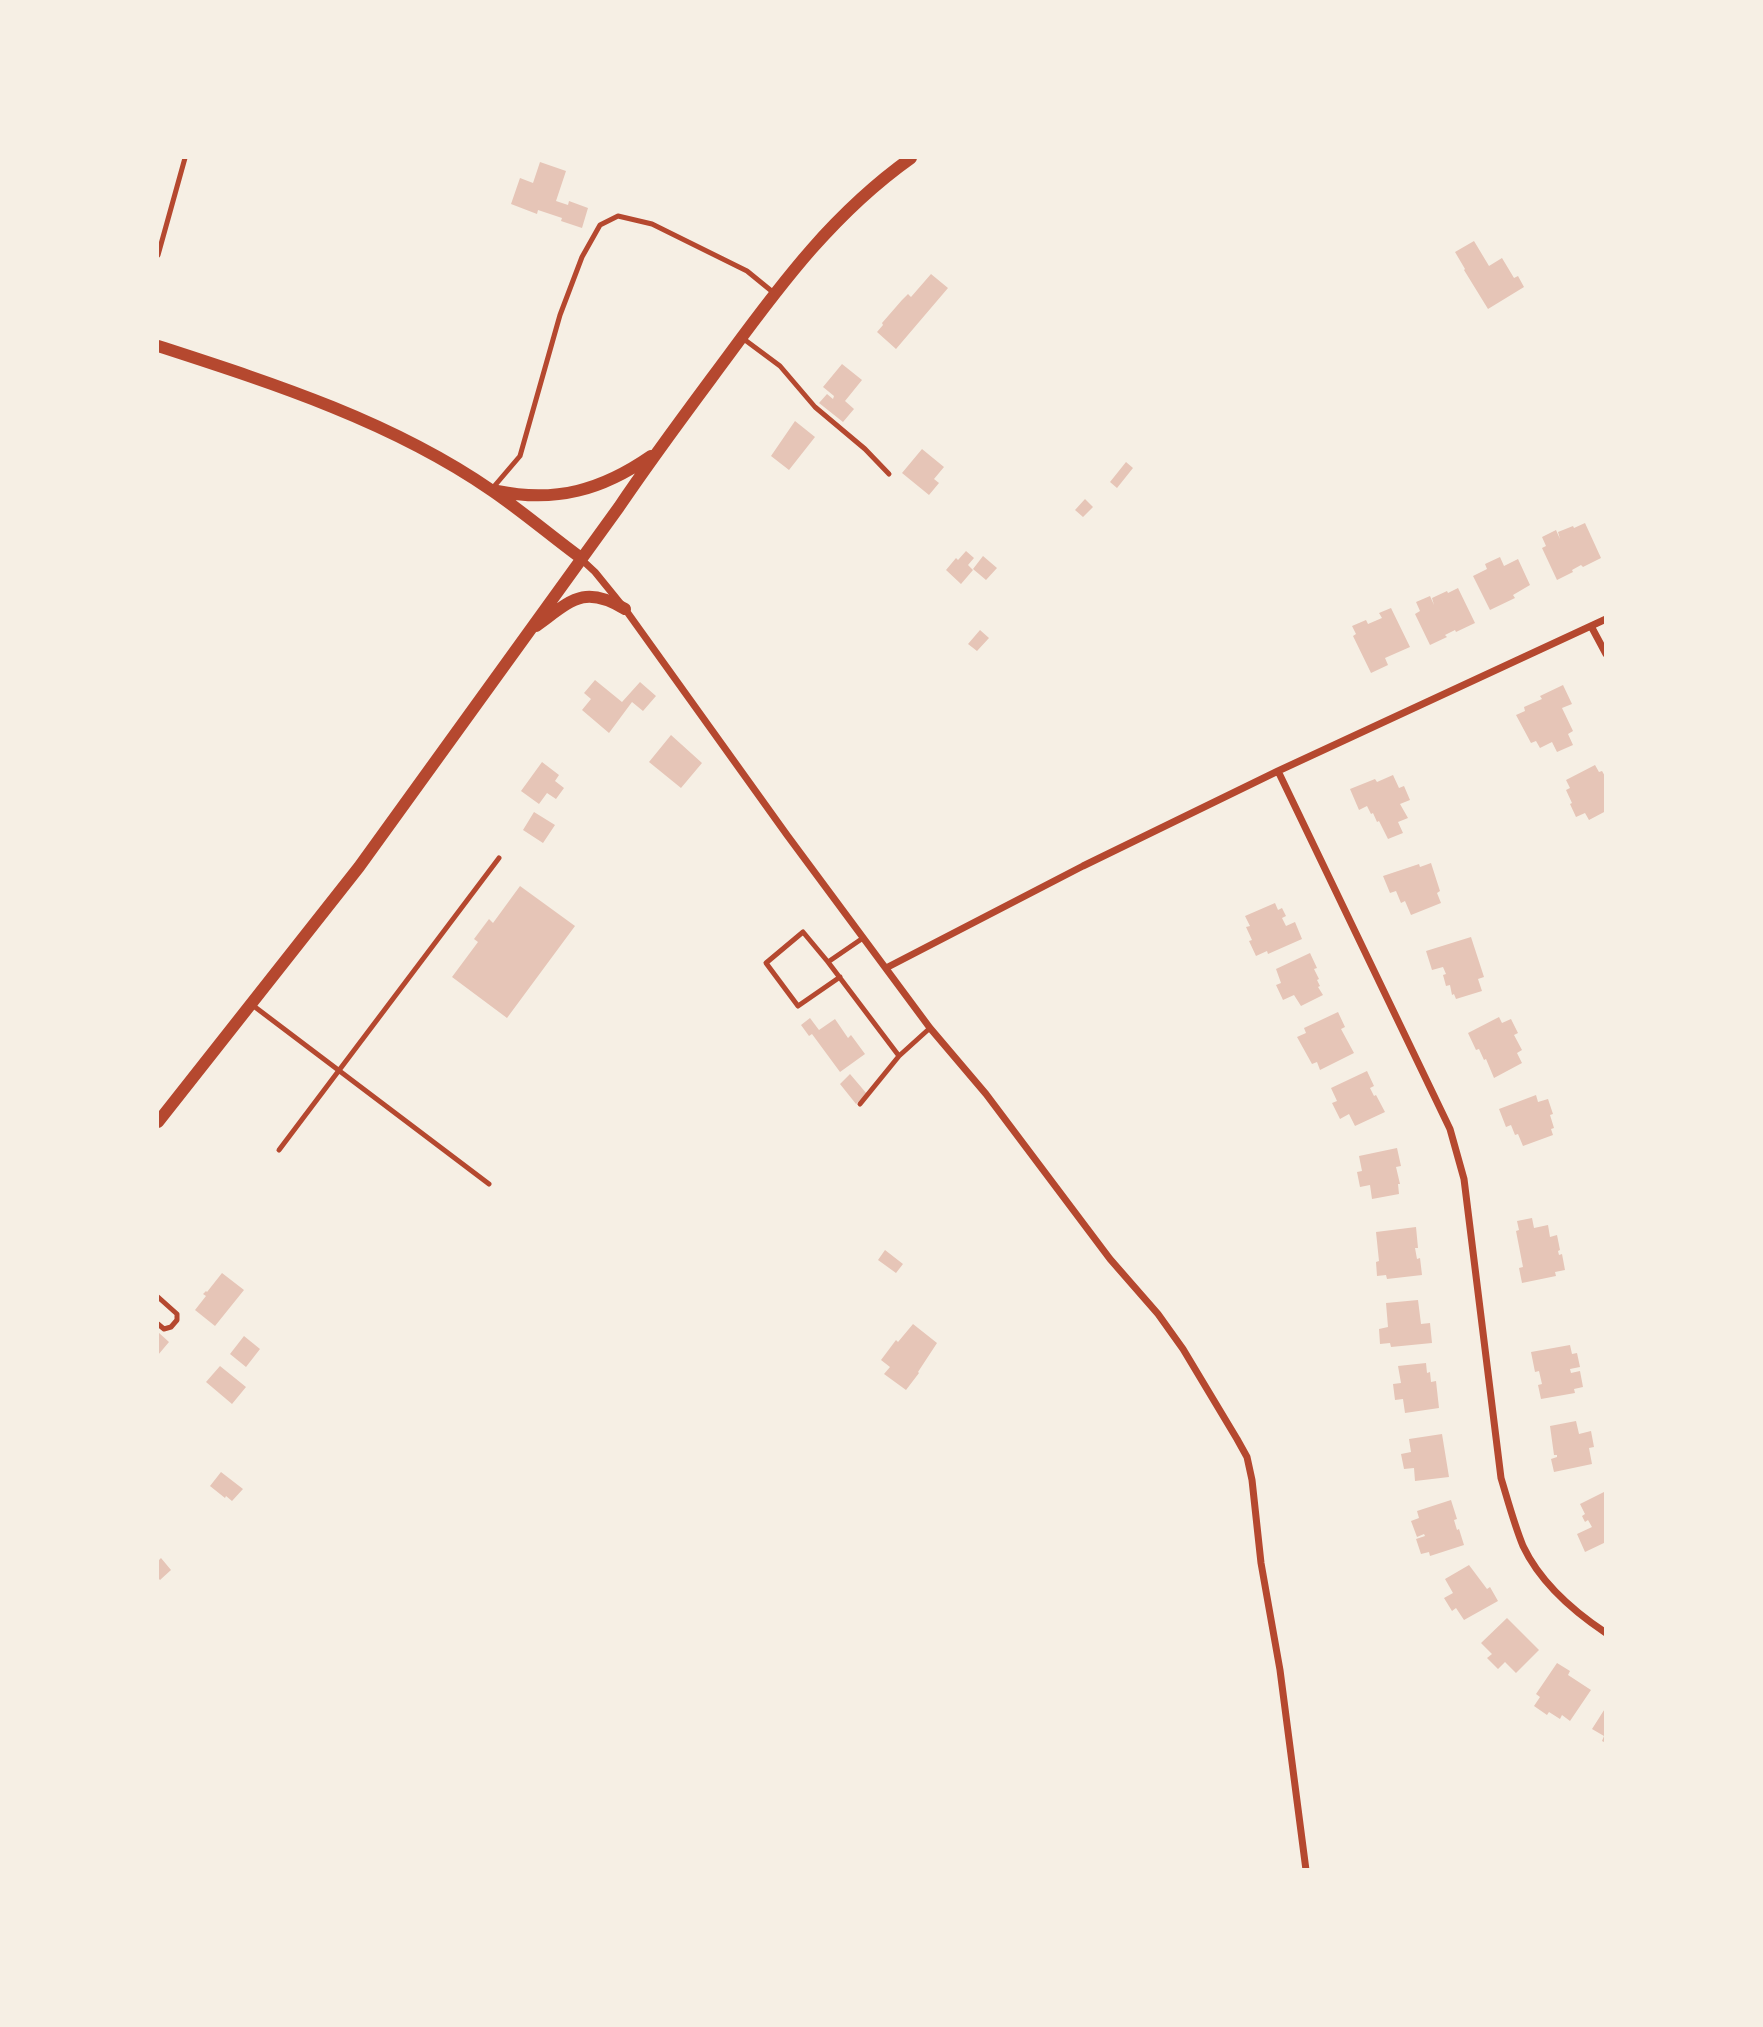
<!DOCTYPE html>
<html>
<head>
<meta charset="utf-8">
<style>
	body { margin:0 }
	#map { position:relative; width:1763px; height:2027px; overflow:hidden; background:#f6efe4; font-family:Roboto,sans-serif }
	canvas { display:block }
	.frame { position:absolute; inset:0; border:159px solid #f6efe4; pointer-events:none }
</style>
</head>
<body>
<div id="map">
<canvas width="1763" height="2027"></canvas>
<div class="frame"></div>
</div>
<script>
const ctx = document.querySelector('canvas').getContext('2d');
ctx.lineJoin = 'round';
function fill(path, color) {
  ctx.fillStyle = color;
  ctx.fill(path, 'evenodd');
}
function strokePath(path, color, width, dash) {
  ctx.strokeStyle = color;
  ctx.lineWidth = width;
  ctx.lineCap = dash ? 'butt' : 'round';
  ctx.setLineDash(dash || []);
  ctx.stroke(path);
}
fill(new Path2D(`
	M540 162 566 171 556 201 568 205 569 201 588 208 582 228 561 221 562 218 538 210 537 214 511 204 520 178 533 183Z
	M1474 241 1489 266 1502 258 1514 278 1518 276 1524 287 1488 309 1464 270 1465 269 1455 252Z
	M931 274 948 288 896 349 877 332 883 325 882 323 902 300 908 294 911 297Z
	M842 364 862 380 845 401 854 409 843 422 819 403 827 394 833 399 834 396 823 387Z
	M795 421 815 437 789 470 771 456Z
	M922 449 944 467 934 479 939 483 929 495 902 473Z
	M1126 462 1133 468 1117 488 1110 482Z
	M1085 499 1093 507 1083 517 1075 510Z
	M1585 523 1601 558 1583 567 1581 565 1572 570 1573 572 1557 580 1542 548 1546 546 1542 537 1556 530 1560 539 1558 532 1573 526 1574 528Z
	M966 551 974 558 968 565 973 570 961 584 946 570 956 558 958 560Z
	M983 556 997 568 986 580 973 569Z
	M1500 557 1504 566 1518 559 1530 585 1513 595 1515 598 1490 610 1473 576 1487 569 1485 564Z
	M1458 588 1475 623 1456 632 1455 630 1445 635 1447 637 1430 645 1415 614 1420 611 1416 602 1430 596 1434 605 1432 598 1447 591 1448 593Z
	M1391 608 1410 647 1385 658 1388 665 1371 673 1353 636 1356 634 1352 626 1366 620 1368 624 1382 618 1379 613Z
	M980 630 989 638 977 651 968 644Z
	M595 680 622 702 640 682 656 696 643 711 632 702 609 733 582 710 591 699 584 693Z
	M1563 685 1572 704 1562 708 1573 731 1568 734 1573 745 1557 752 1552 742 1540 748 1536 741 1531 743 1516 715 1525 711 1524 707 1542 699 1540 696Z
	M671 735 702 763 681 788 649 762Z
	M542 762 559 775 555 781 564 788 556 799 547 793 539 804 521 791Z
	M1595 765 1599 772 1602 771 1606 778 1604 780 1606 784V811L1589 820 1585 813 1576 817 1570 804 1572 803 1566 790 1570 788 1566 780Z
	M1393 775 1399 788 1404 786 1410 800 1400 804 1408 818 1398 822 1403 833 1388 839 1379 821 1377 822 1373 813 1371 814 1367 806 1359 810 1350 789 1375 779 1377 782Z
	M534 812 555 825 543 843 523 830Z
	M1431 863 1440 891 1437 893 1441 903 1411 915 1405 901 1401 903 1396 891 1390 893 1383 876 1419 864 1420 867Z
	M520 886 575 926 507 1018 452 977 478 942 474 939 489 919 493 923Z
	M1275 903 1278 910 1282 908 1286 916 1282 918 1286 926 1295 922 1302 939 1268 954 1267 951 1256 956 1249 941 1252 940 1246 927 1250 926 1245 916Z
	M1471 937 1484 977 1478 979 1482 991 1456 999 1454 994 1452 995 1450 985 1446 986 1443 975 1446 974 1443 967 1432 970 1426 951Z
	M1310 953 1317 968 1314 969 1319 979 1317 980 1320 986 1318 987 1323 995 1301 1006 1294 995 1283 1000 1276 985 1281 983 1276 969Z
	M1338 1012 1345 1027 1341 1029 1354 1053 1320 1070 1317 1062 1312 1064 1297 1037 1306 1033 1304 1028Z
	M1499 1017 1502 1023 1511 1019 1518 1033 1514 1035 1522 1050 1517 1053 1522 1063 1494 1078 1486 1059 1484 1060 1479 1049 1476 1050 1468 1033Z
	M810 1018 819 1030 835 1019 848 1038 851 1035 865 1054 840 1072 812 1034 809 1036 801 1025Z
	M1367 1071 1374 1086 1370 1088 1374 1096 1376 1095 1385 1112 1355 1126 1349 1114 1340 1119 1332 1103 1337 1101 1331 1088Z
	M850 1074 867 1094 856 1104 840 1084Z
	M1536 1095 1538 1102 1548 1099 1553 1114 1550 1115 1554 1128 1551 1129 1553 1135 1523 1146 1518 1134 1515 1135 1511 1125 1506 1127 1499 1109Z
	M1397 1148 1401 1166 1396 1167 1400 1184H1398L1399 1194 1372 1199 1370 1185 1360 1187 1357 1172 1362 1171 1359 1156Z
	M1532 1218 1534 1228 1548 1225 1550 1237 1557 1235 1560 1250 1558 1251 1559 1255 1562 1254 1565 1270 1555 1272 1556 1276 1522 1283 1519 1268 1523 1267 1516 1231 1519 1230 1517 1221Z
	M1416 1227 1418 1248H1415L1417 1259 1420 1258 1422 1275 1387 1279 1386 1275 1377 1276 1376 1262 1379 1261 1376 1232Z
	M885 1250 903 1264 896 1273 878 1260Z
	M222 1273 244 1290 215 1326 195 1310 206 1296 203 1294 206 1291 207 1292Z
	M1418 1300 1421 1324 1430 1323 1432 1343 1391 1347 1390 1343 1380 1344 1379 1329 1388 1327 1386 1303Z
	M913 1324 937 1343 918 1372 919 1373 906 1390 884 1374 890 1367 881 1360 896 1340 898 1342Z
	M158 1332 169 1342 158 1355Z
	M244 1336 260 1349 246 1367 230 1354Z
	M1570 1345 1572 1354 1577 1353 1580 1367 1570 1369 1571 1373 1580 1371 1583 1387 1574 1389 1575 1393 1541 1399 1538 1385 1542 1384 1539 1371 1535 1372 1531 1352Z
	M1426 1363 1427 1373 1430 1372 1431 1382 1436 1381 1439 1408 1405 1413 1403 1399 1395 1400 1393 1384 1401 1383 1398 1366Z
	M220 1366 246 1387 232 1404 206 1382Z
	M1576 1421 1579 1434 1591 1431 1594 1447 1589 1448 1592 1464 1554 1472 1551 1459 1557 1457V1455H1554L1550 1426Z
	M1442 1434 1449 1477 1415 1481 1414 1468 1404 1469 1401 1454 1411 1452 1409 1439Z
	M221 1472 243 1489 232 1501 226 1496 225 1498 210 1486Z
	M1606 1491V1542L1585 1552 1577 1534 1592 1527 1588 1520 1585 1522 1582 1516 1585 1514 1580 1504Z
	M1451 1500 1457 1519 1454 1520 1457 1530 1459 1529 1464 1545 1430 1556 1429 1552 1421 1554 1416 1539 1425 1536 1424 1534 1417 1537 1411 1521 1419 1518 1417 1511Z
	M161 1558 171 1570 160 1580 158 1578V1561Z
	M1469 1565 1487 1589 1490 1587 1498 1601 1464 1620 1456 1608 1452 1611 1444 1598 1453 1593 1445 1579Z
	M1507 1618 1539 1650 1516 1673 1505 1662 1498 1669 1487 1658 1492 1654 1481 1643Z
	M1557 1663 1570 1671 1568 1675 1591 1690 1570 1721 1562 1715 1560 1719 1549 1712 1547 1715 1534 1706 1540 1697 1536 1694Z
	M1606 1707V1743L1602 1741 1604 1736 1592 1729Z`), '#e6c5b7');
strokePath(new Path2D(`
	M158 255 185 158
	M741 337 780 366 815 407 865 449 889 474
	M491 490 520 456 560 315 582 257 600 225 618 216 652 224 747 271 774 293
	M863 938 828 962 899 1056 930 1028
	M828 962 803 932 766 963 798 1006 840 977
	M251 1004 489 1184
	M860 1104 899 1056
	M279 1150 499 858
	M158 1297 177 1314V1320L171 1327 164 1329 158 1324`), '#b5482f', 5);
strokePath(new Path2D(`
	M581 559 595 572 625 609 787 835 930 1028 986 1094 1110 1259 1158 1314 1183 1349 1237 1439 1247 1457 1252 1480 1261 1563 1280 1670 1306 1870
	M1591 626 1606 654
	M1278 771 1450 1129 1464 1179 1501 1478C1508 1501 1514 1524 1523 1546 1540 1582 1573 1611 1606 1633
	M886 968 1083 866 1278 771 1606 619`), '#b5482f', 7);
strokePath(new Path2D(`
	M158 346C272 383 391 421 491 490 522 511 551 536 581 558
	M497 491C556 503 602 490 651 456
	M536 626C571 601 583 584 625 609
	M158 1122 359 867 619 507C654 455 691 406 728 356 783 281 835 212 911 158`), '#b5482f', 12);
</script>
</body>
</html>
